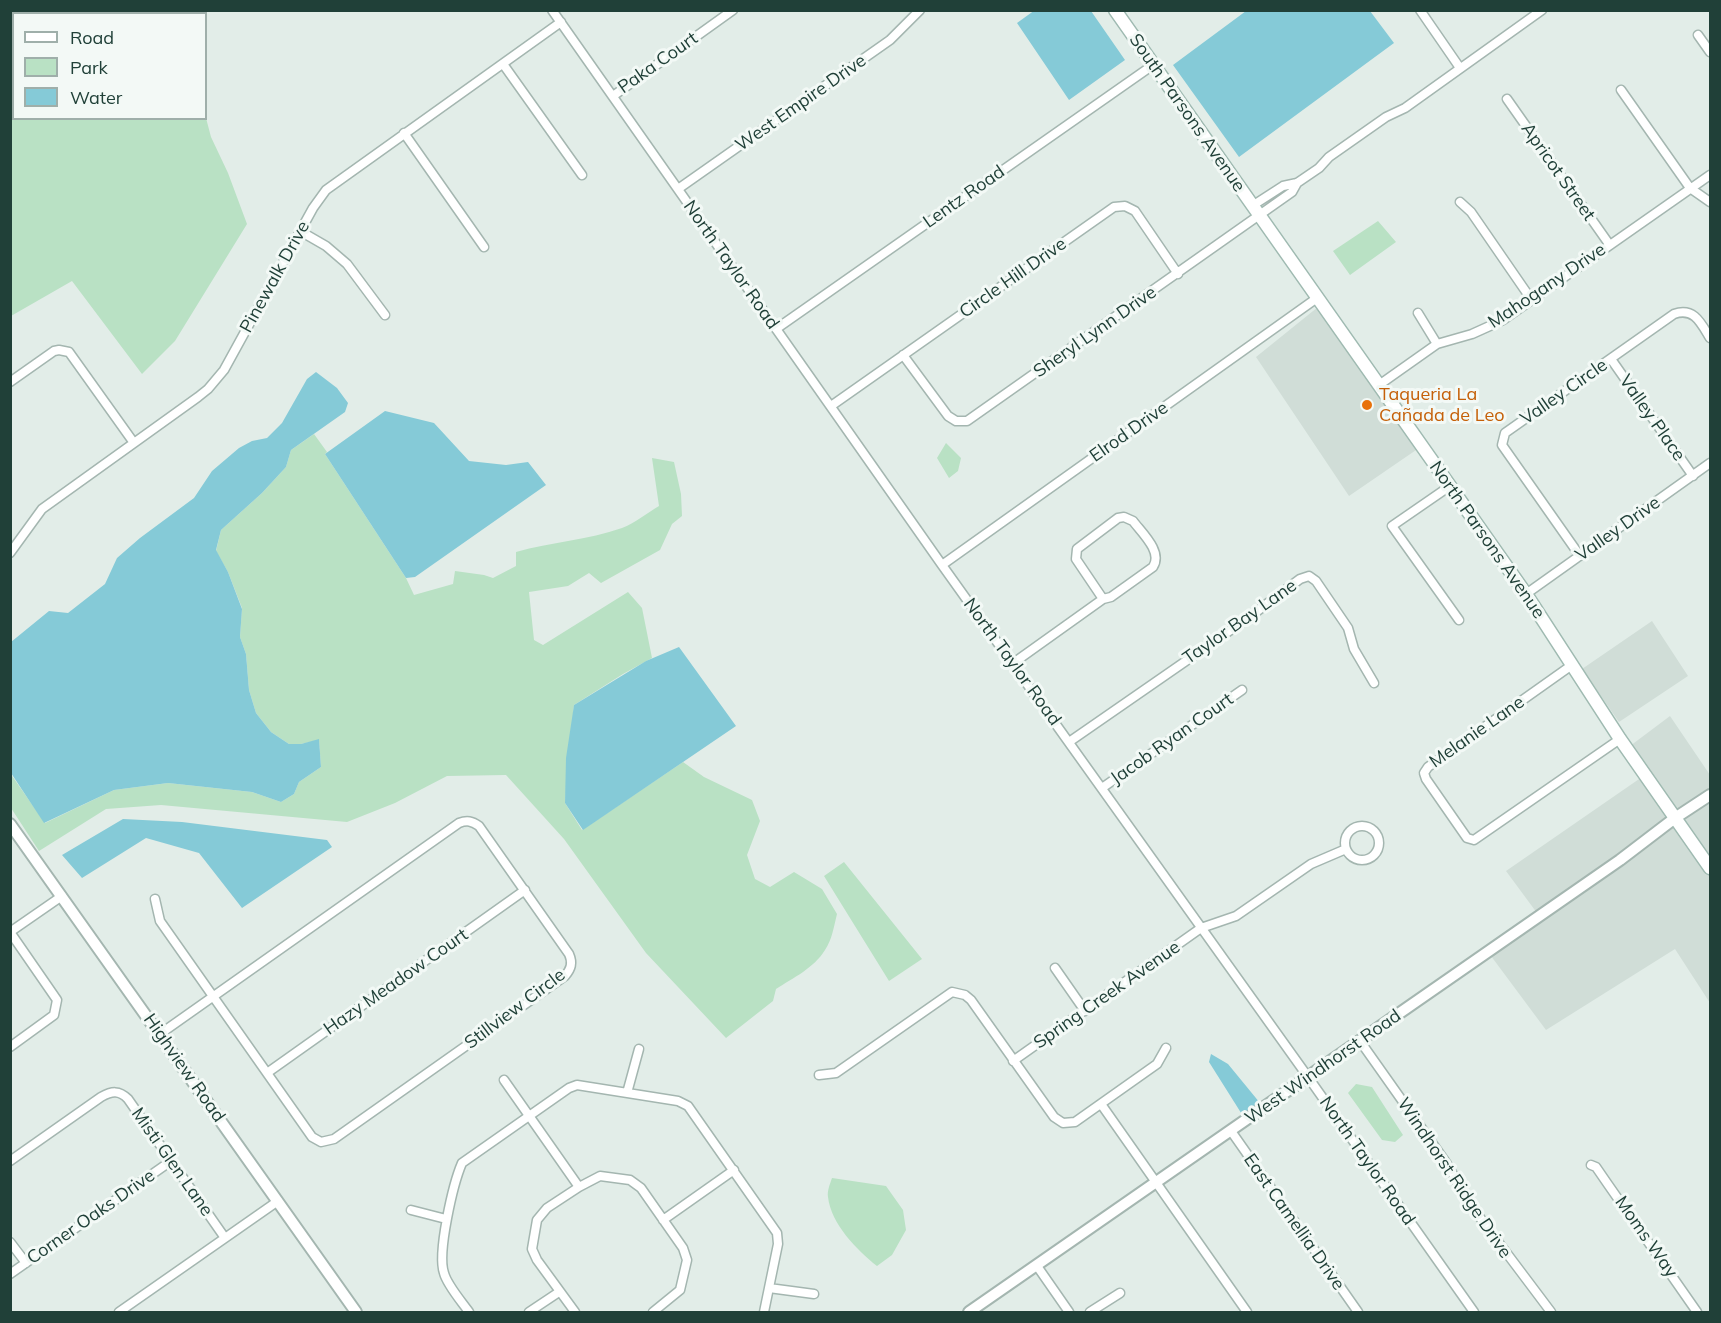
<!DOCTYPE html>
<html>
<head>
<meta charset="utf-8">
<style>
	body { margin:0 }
	#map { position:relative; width:1721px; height:1323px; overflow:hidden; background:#e2ede8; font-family:Mulish,sans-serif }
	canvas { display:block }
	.frame { position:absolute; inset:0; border:12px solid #204038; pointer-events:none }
	.legend { position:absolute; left:12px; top:12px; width:195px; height:108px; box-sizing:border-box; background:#f3f9f6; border:2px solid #9fafaa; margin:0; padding:8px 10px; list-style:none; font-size:18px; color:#204038 }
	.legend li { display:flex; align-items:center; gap:12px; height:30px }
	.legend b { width:30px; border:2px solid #9fafaa }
</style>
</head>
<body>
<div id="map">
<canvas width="1721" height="1323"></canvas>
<div class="frame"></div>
<ul class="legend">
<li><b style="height:8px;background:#fff"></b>Road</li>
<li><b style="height:16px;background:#b9e1c4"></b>Park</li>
<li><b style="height:16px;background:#85cad7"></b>Water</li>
</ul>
</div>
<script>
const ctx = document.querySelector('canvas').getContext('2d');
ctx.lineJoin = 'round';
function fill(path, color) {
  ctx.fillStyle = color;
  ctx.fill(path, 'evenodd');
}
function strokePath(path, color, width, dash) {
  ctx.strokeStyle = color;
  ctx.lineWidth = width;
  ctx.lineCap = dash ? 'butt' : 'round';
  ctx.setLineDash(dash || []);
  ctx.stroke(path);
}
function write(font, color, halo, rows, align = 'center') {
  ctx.font = font + ' Mulish,sans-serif';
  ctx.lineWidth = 6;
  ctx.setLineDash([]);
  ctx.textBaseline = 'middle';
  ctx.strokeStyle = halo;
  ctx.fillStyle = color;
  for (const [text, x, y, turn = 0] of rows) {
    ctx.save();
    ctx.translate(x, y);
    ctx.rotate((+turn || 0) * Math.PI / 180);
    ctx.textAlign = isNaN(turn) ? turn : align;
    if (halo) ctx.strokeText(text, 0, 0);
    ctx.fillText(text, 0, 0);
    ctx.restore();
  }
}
fill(new Path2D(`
	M1318 307 1419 448 1349 496 1256 357Z
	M1652 621 1688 676 1619 722 1582 669Z
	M1670 716 1710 775V789L1676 812 1630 746Z
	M1642 777 1669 817 1630 848 1537 913 1506 871Z
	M1710 800V861L1681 819Z
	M1675 824 1710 874V1003L1675 949 1546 1030 1491 956Z`), '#d0ddd7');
fill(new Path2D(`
	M11 10 146 11 149 13 14 14V118H206L211 137 228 173 247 224 175 341 142 374 72 281 11 316Z
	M1378 221 1396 242 1350 275 1333 251Z
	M314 434 327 452 325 454 406 578 414 595 453 584 455 571 484 575 493 578 516 566V552C551 542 588 540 622 528 635 523 647 513 659 506L652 458 674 462 681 494 682 516 672 524 660 550 601 583 589 573 568 586 529 592 534 640 543 645 628 592 642 608 652 658 623 674 574 705 565 803 582 830 683 762 704 777 752 800 760 821 747 855 755 879 770 887 794 872 822 889 837 914C834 926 832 940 825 950 814 968 793 978 776 989L773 1001 726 1038 646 953 564 839 506 775 447 776 395 803 347 822 161 805 106 809 39 851 11 808 10 773 45 823 114 790 168 783 252 792 281 802 294 794 299 782 321 767 319 740 301 744H289L271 732 256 713 249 690 246 654 240 637 242 608 228 572 216 551 221 530 262 493 286 467 291 450Z
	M946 443 961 458 958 471 949 478 937 458Z
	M844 862 922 959 889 981 824 876Z
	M1356 1084 1372 1087 1403 1135 1395 1142 1382 1140 1348 1093Z
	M832 1178 886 1186 903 1210 906 1230 892 1255 877 1266C857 1250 831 1224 828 1197 827 1191 830 1184 832 1178Z`), '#b9e1c4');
fill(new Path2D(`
	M1035 10 1091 11 1125 60 1069 100 1017 23Z
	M1246 11H1370L1394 43 1239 157 1173 65Z
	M316 372 337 388 348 403 345 412 291 450 286 467 262 493 221 530 216 550 228 572 242 609 240 637 246 654 249 690 256 713 271 732 289 744H301L319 739 321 767 299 782 294 794 281 802 252 792 168 783 114 790 44 823 11 773V642L49 611 68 613 105 584 117 558 140 538 194 498 212 471 239 448 252 441 267 438 282 423 307 379Z
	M385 411 434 423 469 461 506 465 528 462 546 485 415 577 406 578 325 454Z
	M679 647 736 726 583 830 565 803 566 758 574 705 646 661Z
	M123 819 182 822 327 840 332 847 242 908 199 853 146 838 82 878 62 855Z
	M1211 1054 1228 1064 1260 1103 1243 1116 1209 1062Z`), '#85cad7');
const minor = new Path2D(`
	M552 10 942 565 1308 1077 1474 1312
	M1420 10 1460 68
	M1698 35 1710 52
	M503 64 582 175
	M1621 90 1690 188 1710 202
	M613 96 733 10
	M1507 99 1609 244
	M404 133 484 247
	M678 189 890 40 920 10
	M1460 202 1471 212 1531 299
	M1252 206 1283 186 1297 183 1319 168 1329 157 1386 117 1405 108 1542 10
	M300 231 326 246 347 264 385 315
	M1418 313 1437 344
	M776 329 1153 65
	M903 355 948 416 956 421H967L1292 192 1297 183
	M1611 359 1693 476
	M10 382 54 351 59 350 69 352 134 443
	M1379 385 1437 344 1472 334 1503 320 1710 175
	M831 406 1114 207 1125 206 1135 211 1178 274
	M1450 486 1392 526 1459 620
	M10 553 42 509 198 397 208 389 224 370 313 208 326 190 561 22
	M1580 556 1502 445 1505 433 1674 314C1694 307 1701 323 1710 338
	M942 565 1317 298
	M1526 594 1710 463
	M1012 664 1103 599 1111 597 1153 567C1163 552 1142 533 1133 521L1124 517 1118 518 1077 549 1076 559 1103 599
	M1572 665 1428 767 1424 773 1426 779 1467 838 1474 840 1620 739
	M1069 742 1248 618 1300 579 1309 576 1316 581 1348 628 1354 649 1374 683
	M1102 788 1242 690
	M1345 843a17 17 0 1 1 34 0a17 17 0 1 1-34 0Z
	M155 899 160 921 312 1137 321 1142 334 1139 565 976C571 969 573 963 569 954L479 826C472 821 467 820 459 823L160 1034
	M1055 968 1085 1011
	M1360 1041 1447 1164 1472 1207 1551 1312
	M10 1047 54 1015 57 1000 10 932 62 896
	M1013 1061 1201 928 1236 916 1311 864 1346 849
	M267 1073 525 890
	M819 1075 836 1073 952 992 965 995 971 1000 1054 1117 1063 1123 1075 1122 1157 1064 1166 1048
	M504 1080 579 1187
	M627 1093 639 1049
	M1101 1104 1247 1312
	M1231 1131 1358 1312
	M10 1161 101 1097C112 1091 119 1090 128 1099L225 1238
	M1591 1165 1596 1167 1607 1183 1697 1312
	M411 1210 446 1219
	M663 1220 734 1170
	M10 1242 26 1263
	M1037 1266 1069 1312
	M10 1274 171 1161
	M769 1288 814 1294
	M119 1312 278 1201
	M469 1312C462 1302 447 1285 444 1273 437 1253 453 1184 462 1163L569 1088 577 1085 678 1101 688 1106 777 1233 778 1244 764 1312
	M529 1312 559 1292
	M575 1312 537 1260 532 1249 537 1220 547 1208 579 1187 600 1176 630 1180 641 1188 683 1248 687 1260 680 1290 653 1312
	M1090 1312 1120 1293`);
const tertiary = new Path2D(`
	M10 824 356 1312
	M969 1312 1620 860 1675 818 1710 795`);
const secondary = new Path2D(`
	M1115 10 1526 594 1620 739 1710 868`);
strokePath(minor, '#a4b6b0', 11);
strokePath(tertiary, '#a4b6b0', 14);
strokePath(secondary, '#9fbab1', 15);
strokePath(minor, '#fff', 8);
strokePath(tertiary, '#fff', 10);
strokePath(secondary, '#fff', 12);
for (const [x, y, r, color] of [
	[1367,405,6,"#e8710a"]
]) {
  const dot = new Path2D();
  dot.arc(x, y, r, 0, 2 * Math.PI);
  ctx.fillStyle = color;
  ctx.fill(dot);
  strokePath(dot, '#f3f9f6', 2);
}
write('18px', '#204038', '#f3f9f6', [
	["Paka Court",658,63,-35],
	["West Empire Drive",801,103,-35],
	["South Parsons Avenue",1187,113,55],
	["Apricot Street",1558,172,55],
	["Lentz Road",964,197,-35],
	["North Taylor Road",731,265,55],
	["Pinewalk Drive",275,277,-61],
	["Circle Hill Drive",1013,278,-35],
	["Mahogany Drive",1547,286,-34],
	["Sheryl Lynn Drive",1095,332,-35],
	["Valley Circle",1564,392,-35],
	["Valley Place",1652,418,55],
	["Elrod Drive",1129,432,-35],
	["Valley Drive",1618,529,-35],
	["North Parsons Avenue",1487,540,55],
	["Taylor Bay Lane",1240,622,-35],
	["North Taylor Road",1012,662,54],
	["Melanie Lane",1477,732,-35],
	["Jacob Ryan Court",1172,739,-35],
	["Hazy Meadow Court",396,982,-35],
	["Spring Creek Avenue",1107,995,-35],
	["Stillview Circle",515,1009,-37],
	["West Windhorst Road",1323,1067,-35],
	["Highview Road",184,1068,55],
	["North Taylor Road",1367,1161,55],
	["Misti Glen Lane",172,1162,55],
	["Windhorst Ridge Drive",1454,1178,56],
	["Corner Oaks Drive",91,1217,-35],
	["East Camellia Drive",1294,1222,55],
	["Moms Way",1646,1237,55]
]);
write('18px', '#c56008', '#f3f9f6', [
	["Taqueria La",1379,395],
	["Cañada de Leo",1379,416]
], 'left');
</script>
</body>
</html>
